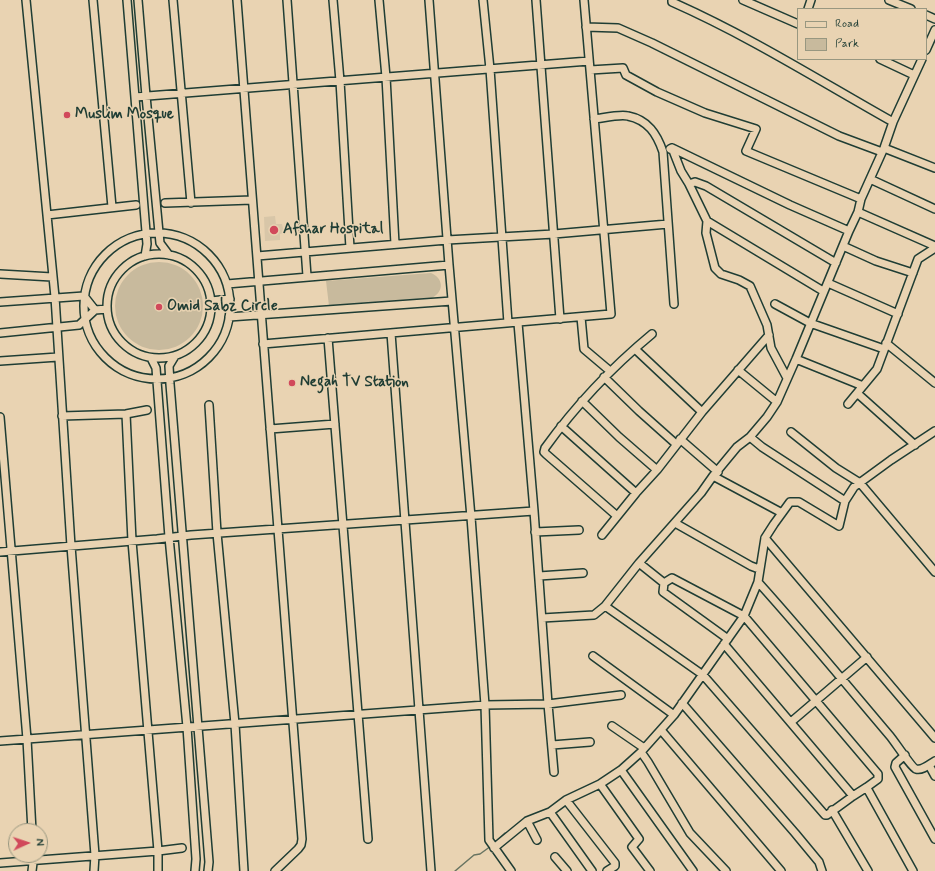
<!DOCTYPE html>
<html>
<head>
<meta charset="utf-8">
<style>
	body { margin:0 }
	#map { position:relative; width:935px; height:871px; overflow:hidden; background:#e9d3b2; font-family:Mynerve,sans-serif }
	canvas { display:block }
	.legend { position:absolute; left:797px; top:8px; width:130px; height:52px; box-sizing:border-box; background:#e9d3b2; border:1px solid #989780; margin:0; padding:5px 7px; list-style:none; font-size:12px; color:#1f3d34 }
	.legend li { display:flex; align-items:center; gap:8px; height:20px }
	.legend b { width:20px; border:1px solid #989780 }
	.north { position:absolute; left:8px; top:823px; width:40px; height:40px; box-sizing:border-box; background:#e9d3b2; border:1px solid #989780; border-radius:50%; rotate:87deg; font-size:11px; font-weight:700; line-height:16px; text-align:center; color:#1f3d34 }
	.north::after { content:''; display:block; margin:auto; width:14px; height:18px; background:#d1495b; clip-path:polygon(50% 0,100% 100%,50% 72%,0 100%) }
</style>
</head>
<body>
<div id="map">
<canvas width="935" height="871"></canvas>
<ul class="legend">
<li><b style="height:5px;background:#e9d3b2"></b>Road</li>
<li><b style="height:11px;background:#c8ba9d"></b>Park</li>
</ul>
<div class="north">N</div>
</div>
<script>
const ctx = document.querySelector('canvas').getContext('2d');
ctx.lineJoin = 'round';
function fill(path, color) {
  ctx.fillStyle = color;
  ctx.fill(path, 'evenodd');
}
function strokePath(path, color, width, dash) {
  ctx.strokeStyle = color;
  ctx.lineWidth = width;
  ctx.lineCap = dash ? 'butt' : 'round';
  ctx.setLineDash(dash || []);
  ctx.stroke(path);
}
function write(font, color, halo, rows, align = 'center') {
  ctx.font = font + ' Mynerve,sans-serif';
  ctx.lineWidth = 3;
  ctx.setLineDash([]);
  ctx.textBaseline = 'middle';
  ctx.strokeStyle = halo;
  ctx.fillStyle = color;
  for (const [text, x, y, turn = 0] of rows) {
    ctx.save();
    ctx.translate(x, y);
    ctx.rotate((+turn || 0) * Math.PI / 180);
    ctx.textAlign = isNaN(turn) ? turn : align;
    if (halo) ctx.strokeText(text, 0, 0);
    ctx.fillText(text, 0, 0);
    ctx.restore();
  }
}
fill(new Path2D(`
	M275 216 276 224H282L284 233 280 234V240L265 241 264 217Z`), '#d8c6a8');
fill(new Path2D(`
	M115 306a44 44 0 1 1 88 0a44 44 0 1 1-88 0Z
	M431 273C443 278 445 291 432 298L329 306 326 281Z`), '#c8ba9d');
strokePath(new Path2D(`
	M495 842 505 833
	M455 871 474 855 480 854 491 846`), '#687462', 1.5);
const minor = new Path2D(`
	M26 0 55 297 71 546 95 855 94 871
	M93 0 112 207
	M127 0 147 244 145 256
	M138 0 146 96 160 243 169 255
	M173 0 191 203
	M237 0 302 839 301 845 298 849 275 871
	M287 0 307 276
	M333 0 340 81 350 248
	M379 0 386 77 395 244
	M429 0 449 265 471 517 485 705 489 840 511 871
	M483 0 490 69 508 323
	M536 0 560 319
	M672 0V2C749 36 820 81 893 122
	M743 0 798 24
	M889 0 911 9
	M808 9 811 0
	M926 15 935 19
	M586 27 618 28 652 43 839 136 882 152
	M926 50 935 30
	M880 59 914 75
	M590 70 623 68 626 75 657 92 705 113 756 129 746 151 861 199
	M135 97 589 61
	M594 119C603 118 620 114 628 116 648 120 657 134 663 152L674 304
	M672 148 681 171 689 184 707 221 706 233 715 268 721 274 739 280 750 286 767 325 771 348 787 378
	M884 148 935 168
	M670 149 672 148 790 205 849 231
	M870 179 935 209
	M689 184 695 182 706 186 836 263
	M165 203 252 200
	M858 212 935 246
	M47 215 136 205
	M707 221 823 291
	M84 306a73 73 0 1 1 146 0a73 73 0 1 1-146 0Z
	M843 246 876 261 913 273
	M107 306a52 52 0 1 1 104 0a52 52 0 1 1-104 0Z
	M257 256 447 240 554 234 668 224
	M0 274 52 277
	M828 283 898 314
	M227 284 449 265
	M211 301 230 299
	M0 302 84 296 95 310
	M775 304 810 323 884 349
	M229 317 452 301
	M581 317 584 349 610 371
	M518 323 534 511 548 704 554 772
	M0 333 79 325 95 310 107 309
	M391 333 431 871
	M328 338 368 839
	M886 343 935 383
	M263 344 611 314 584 0
	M635 349 702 412
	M175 356 169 366 170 384 209 862 208 871
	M151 358 156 368 169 537 187 727 196 859 195 871
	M796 359 863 386
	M0 361 58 357
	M738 370 777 402
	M604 377 639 411 676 444
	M857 393 915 445
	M582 401 619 437 657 470
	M848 404 877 369 918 259 935 248
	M209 405 217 533 235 724 244 871
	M126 414 132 541 158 851V871
	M62 416 126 414 147 410
	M0 417 27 739 32 831
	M561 426 636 493
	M270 429 335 424
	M791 432 836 468 860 483 935 572
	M750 437 762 447 845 501
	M680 439 718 472
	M713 476 782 513
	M617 516 546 454 544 452 545 448C576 405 611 368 652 334
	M675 523 751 566 759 569
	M535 532 579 530
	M602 535 636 493 657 470 702 412 769 335
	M765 538 935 738
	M0 552 157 539 191 535 534 511
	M639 563 664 583 663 592 728 639
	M539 576 583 573
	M758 582C803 632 846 684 890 736 895 742 912 768 916 769 922 771 930 764 935 761
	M664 583 672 578 744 616 878 774V779L867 787 868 790 913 871
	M605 606 703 675 825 815H827L853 796 867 787
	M542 618 594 615 605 606 639 563 701 493 713 476 737 447 750 437 767 417 777 402 796 359 849 231 858 212 861 199 884 148 893 122 922 59
	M724 644 853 796
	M593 656 674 715
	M682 703 795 833 819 862 822 871
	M791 722 867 657
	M612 726 644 748
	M661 730 781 871
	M0 741 485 705 548 704 621 695
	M552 745 590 742
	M641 752 648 762 690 833 726 871
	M905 755 896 763 895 767 935 839
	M929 765 935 776
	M621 770 693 871
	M600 784 639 839 632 847 650 871
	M566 800 615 863V866L607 871
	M832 810 868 871
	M550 812 592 871
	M527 821 537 840
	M494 848 527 821 550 812 566 800 600 784 621 770 641 752 674 715 744 616 758 582 765 538 774 524 790 502H799L839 526 845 501 854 487 891 460 935 431
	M555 857 567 871
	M0 863 158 851 182 848
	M32 871 34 855`);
strokePath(minor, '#1f3d34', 10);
strokePath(minor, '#e9d3b2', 7);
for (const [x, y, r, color] of [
	[67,115,4,"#d1495b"],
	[274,230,5,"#d1495b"],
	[159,307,4,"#d1495b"],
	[292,383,4,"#d1495b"]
]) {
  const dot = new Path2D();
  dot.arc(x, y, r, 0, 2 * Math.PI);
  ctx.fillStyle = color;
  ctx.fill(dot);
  strokePath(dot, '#e9d3b2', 1.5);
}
write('bold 15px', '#1f3d34', '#e9d3b2', [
	["Muslim Mosque",75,115],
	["Afshar Hospital",283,230],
	["Omid Sabz Circle",167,307],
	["Negah TV Station",300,383]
], 'left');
</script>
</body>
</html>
